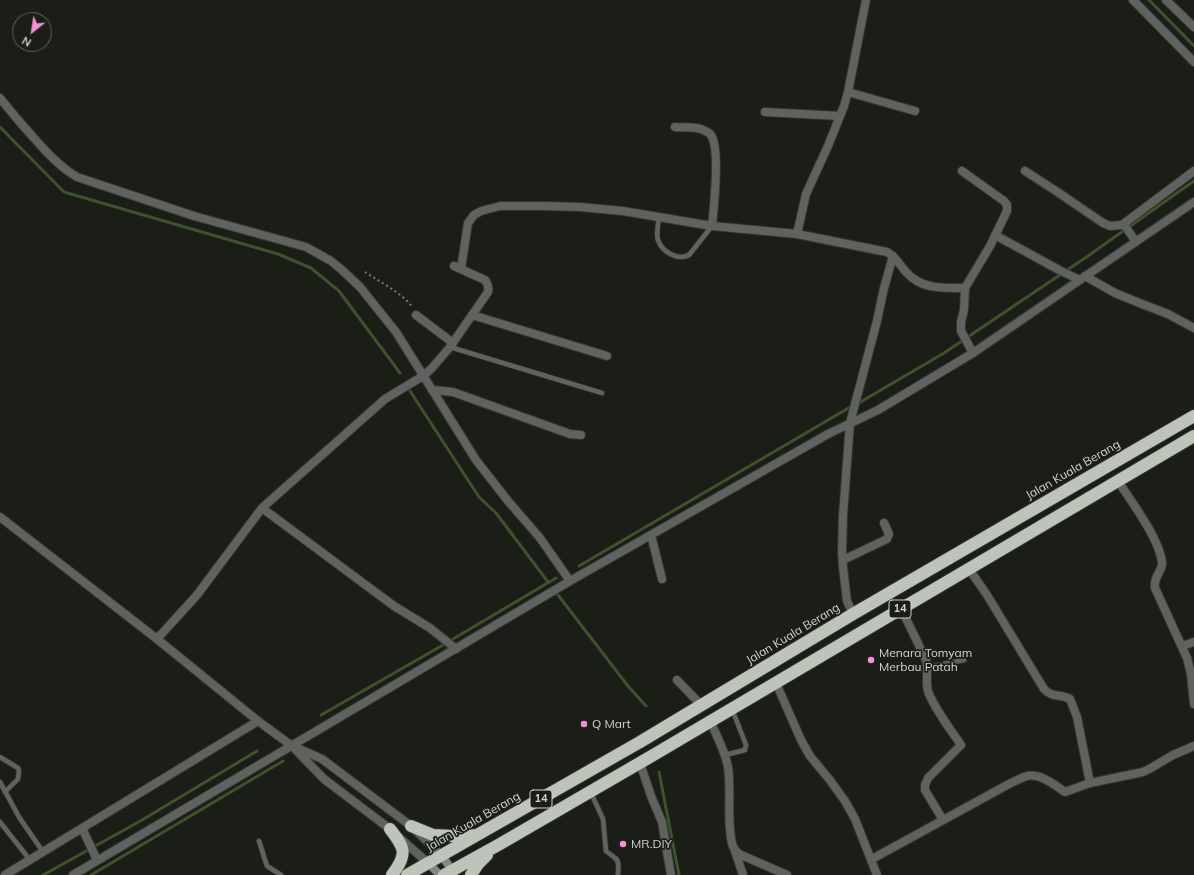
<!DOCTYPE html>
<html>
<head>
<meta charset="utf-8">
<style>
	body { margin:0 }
	#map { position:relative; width:1194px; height:875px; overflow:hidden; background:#1a1e17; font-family:Mulish,sans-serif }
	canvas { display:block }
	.north { position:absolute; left:12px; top:12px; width:40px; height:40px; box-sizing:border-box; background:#1a1e17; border:1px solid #636761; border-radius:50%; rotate:210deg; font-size:11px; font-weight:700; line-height:16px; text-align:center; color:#d1d4cf }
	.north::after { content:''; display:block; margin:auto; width:14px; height:18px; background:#f591d2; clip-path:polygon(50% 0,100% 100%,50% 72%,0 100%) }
</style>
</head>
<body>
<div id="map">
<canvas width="1194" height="875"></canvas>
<div class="north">N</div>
</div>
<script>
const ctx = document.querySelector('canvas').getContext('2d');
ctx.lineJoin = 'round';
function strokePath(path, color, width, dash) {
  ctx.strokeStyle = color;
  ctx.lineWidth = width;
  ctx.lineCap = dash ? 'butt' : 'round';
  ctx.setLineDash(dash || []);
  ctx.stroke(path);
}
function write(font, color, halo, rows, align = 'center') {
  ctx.font = font + ' Mulish,sans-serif';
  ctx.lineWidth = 3.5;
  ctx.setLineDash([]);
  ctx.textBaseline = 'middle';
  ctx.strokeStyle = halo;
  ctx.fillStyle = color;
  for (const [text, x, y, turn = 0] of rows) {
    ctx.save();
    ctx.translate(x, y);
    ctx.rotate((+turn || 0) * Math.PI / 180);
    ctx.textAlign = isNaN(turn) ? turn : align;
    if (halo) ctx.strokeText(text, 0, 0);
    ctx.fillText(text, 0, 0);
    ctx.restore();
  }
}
strokePath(new Path2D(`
	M1149 0 1194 46
	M0 127 64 192 278 254 311 268 339 291 400 373
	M410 391 479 497 496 513 548 582
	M857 404 944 353 1085 258 1194 181
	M579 566 852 406
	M558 595 628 686 646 706
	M453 639 556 578
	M321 715 443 645
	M659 772 679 875
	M43 875 142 820 257 751
	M91 875 283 761`), '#3e522d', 3);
const lane = new Path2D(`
	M659 218C658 225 656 234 658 240 662 252 678 261 689 255L712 226
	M450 347 602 393
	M928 667 964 660
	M725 755 745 750 746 745 732 709
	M0 757 18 768 19 771 18 779 5 792
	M0 782 19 817 43 852
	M591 793 603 819 606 851C609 854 612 855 615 858 620 861 618 869 618 875
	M0 822 30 860
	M259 841 267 866 281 875`);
const street = new Path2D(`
	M1133 0 1194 62
	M1166 0 1194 27
	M848 92 915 111
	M0 98C11 112 22 125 34 138 47 153 60 167 77 177L194 216 306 247 331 261 342 270 360 287 396 332 476 460 508 501 540 538 570 581
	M765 112 840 116
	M675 127C684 128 698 126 705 131 708 132 711 134 712 137 720 152 714 207 712 226
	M962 171 1004 201 1007 205V211L990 246 965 288
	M1025 171 1056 191 1103 223 1110 226 1122 225
	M797 234 806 194 828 146 844 106 848 92 866 0
	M995 235 1061 271 1080 280
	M1136 242 1125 226 1122 225 1194 171
	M461 269 468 223 474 215 481 211 500 206H543L580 207 623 211 712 226 797 234 887 252C897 258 899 264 906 272 922 290 943 288 965 288L964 310 961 322V331L973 353
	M1085 276 1115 293 1142 304 1168 314 1194 328
	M416 315 453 343
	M472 315 607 356
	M432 390 453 392 570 434 581 435
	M1118 481C1131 501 1159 538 1162 562 1163 572 1153 575 1155 588L1187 658 1191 674 1194 704
	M262 508 394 606 430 628 456 649
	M0 517 157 639 258 721 292 746 324 779 390 829 428 863
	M651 535 662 579
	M843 560 887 539 889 534 884 523
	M969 569 987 595 1044 689C1054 699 1060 693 1070 699L1077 717 1090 783
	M901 608 926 660C929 670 925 681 928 691 933 707 951 730 961 745L928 778 925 785V790L943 820
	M853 614 847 601 843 567 842 552 843 515 850 423 877 321 884 288 893 256
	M157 639 197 595 262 508 385 399 423 376 432 368 450 347 488 292C489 287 488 284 485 280L454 266
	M1182 646 1194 642
	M677 680 701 705
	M776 683 801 740 810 756 829 779 845 801 855 819 877 875
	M710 721C717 736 725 751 728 767 731 788 728 809 730 829 731 839 731 848 739 854L787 875
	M297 748 322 759 411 826 442 856
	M640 763 651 796 662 822 671 875
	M82 828 97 860
	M735 851 743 875
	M872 859 1009 784C1015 781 1021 778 1027 776 1040 773 1055 785 1065 792L1090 783 1143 772 1151 768 1173 755 1194 746
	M5 875 258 721
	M73 875 570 581 828 434 878 410 973 353 1194 202`);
const secondary = new Path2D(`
	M442 856 454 873
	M428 863 440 875`);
const highway = new Path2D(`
	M411 826 433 835 453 836 476 835
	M390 829C405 848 408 854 392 875
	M407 875 640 742 853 614 1194 416
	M444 875 500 844 650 757 1194 436
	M471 875 478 864 487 855`);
strokePath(lane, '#343731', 6);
strokePath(street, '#343731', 10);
strokePath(secondary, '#343731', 10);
strokePath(highway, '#343731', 14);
strokePath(new Path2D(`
	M365 272C377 280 405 295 412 307`), '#767a74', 2, [2, 3]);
strokePath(lane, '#5f625e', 4.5);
strokePath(street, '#5f625e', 8);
strokePath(secondary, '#868983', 8);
strokePath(highway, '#bec4ba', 12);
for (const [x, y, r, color] of [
	[871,660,4,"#f591d2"],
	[584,724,4,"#f591d2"],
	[623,844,4,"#f591d2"]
]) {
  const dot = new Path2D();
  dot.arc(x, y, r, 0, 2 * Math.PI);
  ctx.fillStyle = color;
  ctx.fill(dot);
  strokePath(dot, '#1a1e17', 1.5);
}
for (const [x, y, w] of [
	[900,609,22],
	[541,799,22]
]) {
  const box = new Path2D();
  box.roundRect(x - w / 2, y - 9, w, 18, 3);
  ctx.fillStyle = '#1a1e17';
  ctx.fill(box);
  strokePath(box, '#d1d4cf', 1);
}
write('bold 11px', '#d1d4cf', null, [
	["14",900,609],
	["14",541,799]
]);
write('12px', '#d1d4cf', '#1a1e17', [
	["Jalan Kuala Berang",1073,470,-30],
	["Jalan Kuala Berang",793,634,-31],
	["Jalan Kuala Berang",473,822,-30]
]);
write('12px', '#d1d4cf', '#1a1e17', [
	["Menara Tomyam",879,653],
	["Merbau Patah",879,667],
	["Q Mart",592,724],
	["MR.DIY",631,844]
], 'left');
</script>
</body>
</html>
